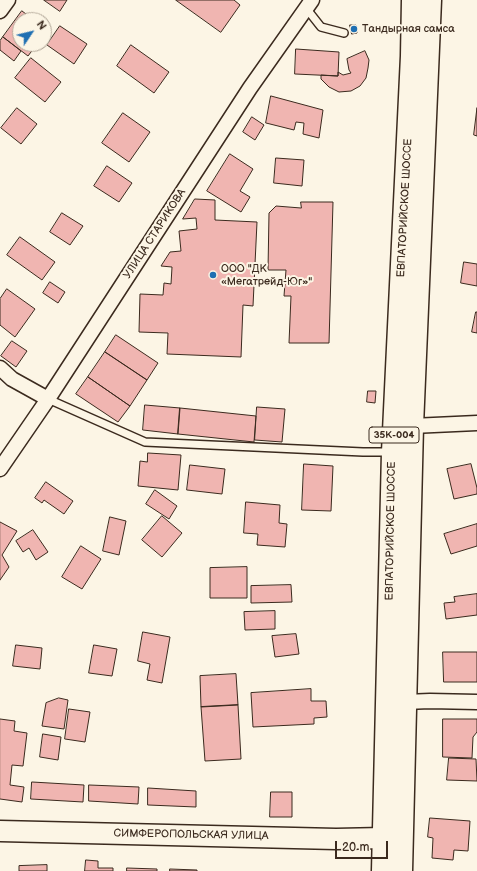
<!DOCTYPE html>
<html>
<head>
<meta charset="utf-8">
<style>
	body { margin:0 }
	#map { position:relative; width:477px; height:871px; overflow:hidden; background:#fcf5e5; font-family:"Balsamiq Sans",sans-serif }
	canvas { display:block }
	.north { position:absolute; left:12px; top:12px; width:40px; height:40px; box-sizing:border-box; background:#fcf5e5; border:1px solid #afa495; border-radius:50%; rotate:55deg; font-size:11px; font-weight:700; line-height:16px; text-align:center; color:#3b2a1e }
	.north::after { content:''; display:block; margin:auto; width:14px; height:18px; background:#1f6fb2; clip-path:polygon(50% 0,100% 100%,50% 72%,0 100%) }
	.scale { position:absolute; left:335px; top:841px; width:53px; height:18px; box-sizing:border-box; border:2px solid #3b2a1e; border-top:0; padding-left:5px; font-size:12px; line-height:14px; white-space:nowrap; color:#3b2a1e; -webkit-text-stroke:3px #fcf5e5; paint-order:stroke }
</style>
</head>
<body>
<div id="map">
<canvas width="477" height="871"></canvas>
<div class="north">N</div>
<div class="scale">20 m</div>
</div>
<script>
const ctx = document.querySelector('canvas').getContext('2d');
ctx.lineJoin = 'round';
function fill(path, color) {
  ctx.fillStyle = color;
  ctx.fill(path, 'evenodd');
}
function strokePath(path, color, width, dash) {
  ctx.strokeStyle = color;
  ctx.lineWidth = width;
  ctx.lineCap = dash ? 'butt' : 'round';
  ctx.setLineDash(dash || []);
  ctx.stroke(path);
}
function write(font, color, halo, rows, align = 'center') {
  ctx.font = font + ' "Balsamiq Sans",sans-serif';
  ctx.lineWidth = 4;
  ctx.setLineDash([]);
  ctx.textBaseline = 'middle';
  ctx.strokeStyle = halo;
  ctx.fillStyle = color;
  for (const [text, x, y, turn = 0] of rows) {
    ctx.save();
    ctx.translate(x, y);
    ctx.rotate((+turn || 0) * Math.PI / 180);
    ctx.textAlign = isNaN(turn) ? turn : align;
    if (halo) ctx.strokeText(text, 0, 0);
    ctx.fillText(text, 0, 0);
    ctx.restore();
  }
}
const building = new Path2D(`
	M44 0H67L60 11Z
	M176 0H234L240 5 221 32Z
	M22 11 34 20H20V44H37L28 56 3 37Z
	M350 25H356L357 33 352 34Z
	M60 26 87 44 74 64 47 45Z
	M3 37 21 51 14 61 0 50V41Z
	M131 45 169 72 154 93 117 66Z
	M296 49 339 52 338 76 295 74Z
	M365 51 369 60 368 68 366 78 360 86 351 91 339 92 329 87 321 79V75L338 76V72L343 75 351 73 349 70 347 59Z
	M31 58 61 82 45 102 15 78Z
	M271 96 323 110 319 138 303 134 304 123 296 122 294 130 266 123Z
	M17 108 37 124 21 144 1 128Z
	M477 108V136L474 135Z
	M123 113 150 132 129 162 102 143Z
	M252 117 264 125 255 140 243 132Z
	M230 154 253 169 240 191 250 197 241 212 207 191Z
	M276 158 304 160 302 186 274 183Z
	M107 166 132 183 119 202 94 186Z
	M195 199 215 200V220L257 222 253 306 243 305 241 357 167 354 168 333 139 332 140 294 163 295 164 283 171 284 172 267 161 266 170 252 181 251 179 231 197 229 196 218 183 219Z
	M301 202H333L329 343H289L291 296H284L286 270H268L269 213 276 206 301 208Z
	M62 213 83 226 70 245 50 232Z
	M20 237 55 262 42 280 7 255Z
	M464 262 477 264V286L461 283Z
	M50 282 65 292 58 303 43 293Z
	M7 289 35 309 15 337 0 325V299Z
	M476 312H477V333L472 332Z
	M116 335 158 363 147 380 105 352Z
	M12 341 27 351 16 367 1 356Z
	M105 352 147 380 130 406 88 377Z
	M88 377 130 406 118 422 76 394Z
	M368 391H376L375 403 367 402Z
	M145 405 180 408 178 434 143 430Z
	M257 407 285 409 282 442 255 440Z
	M180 408 256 416 254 442 178 434Z
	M148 453 181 455 178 490 138 486 140 461 147 462Z
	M304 464 333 466 331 511 302 510Z
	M471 464 477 488V494L454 499 447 469Z
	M190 465 225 469 222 494 187 490Z
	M46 482 73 501 64 514 44 500 42 503 35 498Z
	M155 490 177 506 169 519 146 504Z
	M246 502 280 505 279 523 287 524 285 547 257 545 258 534 244 533Z
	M162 516 182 533 162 557 142 540Z
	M110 517 126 521 119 555 103 551Z
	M0 522 17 531 2 555 9 567 0 580Z
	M477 524V546L451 554 444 534Z
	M33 530 48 552 36 560 29 548 23 552 16 541Z
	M81 546 101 559 82 589 62 577Z
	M247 567V598H210V568Z
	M291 585 292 602 251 603V586Z
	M477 594V615L446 619 444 603 455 602 454 597Z
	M275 611V629L245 630 244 612Z
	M143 632 170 637 162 683 147 680 150 664 138 661Z
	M296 634 299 654 275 657 272 636Z
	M16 645 42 648 40 669 13 666Z
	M94 645 117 649 112 676 89 673Z
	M443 652H477V682H444Z
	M236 674 238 705 201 707 200 676Z
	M311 689V701H326L327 717 314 718V724L253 727 251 693Z
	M59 698 68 700 64 729 42 726 46 703Z
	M238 705 241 759 205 761 201 707Z
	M69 709 90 712 85 742 65 739Z
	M0 719 15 721 14 731 27 733 23 766 12 765 10 785 24 787 22 802 0 799Z
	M443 719H477V732L473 737 472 758 443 757Z
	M43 734 61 737 58 760 40 757Z
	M449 758 476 759 477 781 447 780Z
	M32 782 84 785 83 802 31 799Z
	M89 785 139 787 138 804 89 801Z
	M148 788 196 791V807L148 805Z
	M271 792H292V817H270Z
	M430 818 470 821 468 851 454 850 453 860 432 858 433 838 428 837Z
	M86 860 98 861V868H113V871H85Z
	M47 865V871H19V866Z
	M127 868 157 869V871H127Z
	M170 869 197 870V871H170Z`);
fill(building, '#f0b5b1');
strokePath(building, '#3b2a1e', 1);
const lane = new Path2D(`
	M306 8 321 27 344 33
	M48 399 145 442 363 452H390`);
const street = new Path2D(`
	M0 11 8 0
	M0 368 12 379 48 399
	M412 426 477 423
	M0 469 48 399 250 88 312 0
	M405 702 430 701 477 702`);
const secondary = new Path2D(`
	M0 831 336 839 383 838`);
const primary = new Path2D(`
	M383 871 393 452 412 56 413 0
	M401 871 412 426 430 0`);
strokePath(lane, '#3b2a1e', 10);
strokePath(street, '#3b2a1e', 17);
strokePath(secondary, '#3b2a1e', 23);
strokePath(primary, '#3b2a1e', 25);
strokePath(lane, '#fcf5e5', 7);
strokePath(street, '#fcf5e5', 14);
strokePath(secondary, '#fcf5e5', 20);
strokePath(primary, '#fcf5e5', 22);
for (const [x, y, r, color] of [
	[354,29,4,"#1f6fb2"],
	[213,275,4,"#1f6fb2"]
]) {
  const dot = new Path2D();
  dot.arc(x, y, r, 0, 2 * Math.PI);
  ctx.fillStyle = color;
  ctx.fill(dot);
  strokePath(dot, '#fcf5e5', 1.5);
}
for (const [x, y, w] of [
	[394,435,50]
]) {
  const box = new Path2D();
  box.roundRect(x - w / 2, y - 8, w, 16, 3);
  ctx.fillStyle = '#fcf5e5';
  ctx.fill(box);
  strokePath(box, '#3b2a1e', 1);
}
write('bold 10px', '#3b2a1e', null, [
	["35К-004",394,435]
]);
write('11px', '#3b2a1e', '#fcf5e5', [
	["Тандырная самса",362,29],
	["ООО \"ДК",221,269],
	["«Мегатрейд-Юг»\"",221,282]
], 'left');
write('11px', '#3b2a1e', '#fcf5e5', [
	["ЕВПАТОРИЙСКОЕ ШОССЕ",405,208,-87],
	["УЛИЦА СТАРИКОВА",155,234,-57],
	["ЕВПАТОРИЙСКОЕ ШОССЕ",391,531,-89],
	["СИМФЕРОПОЛЬСКАЯ УЛИЦА",191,835,1]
]);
</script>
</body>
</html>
